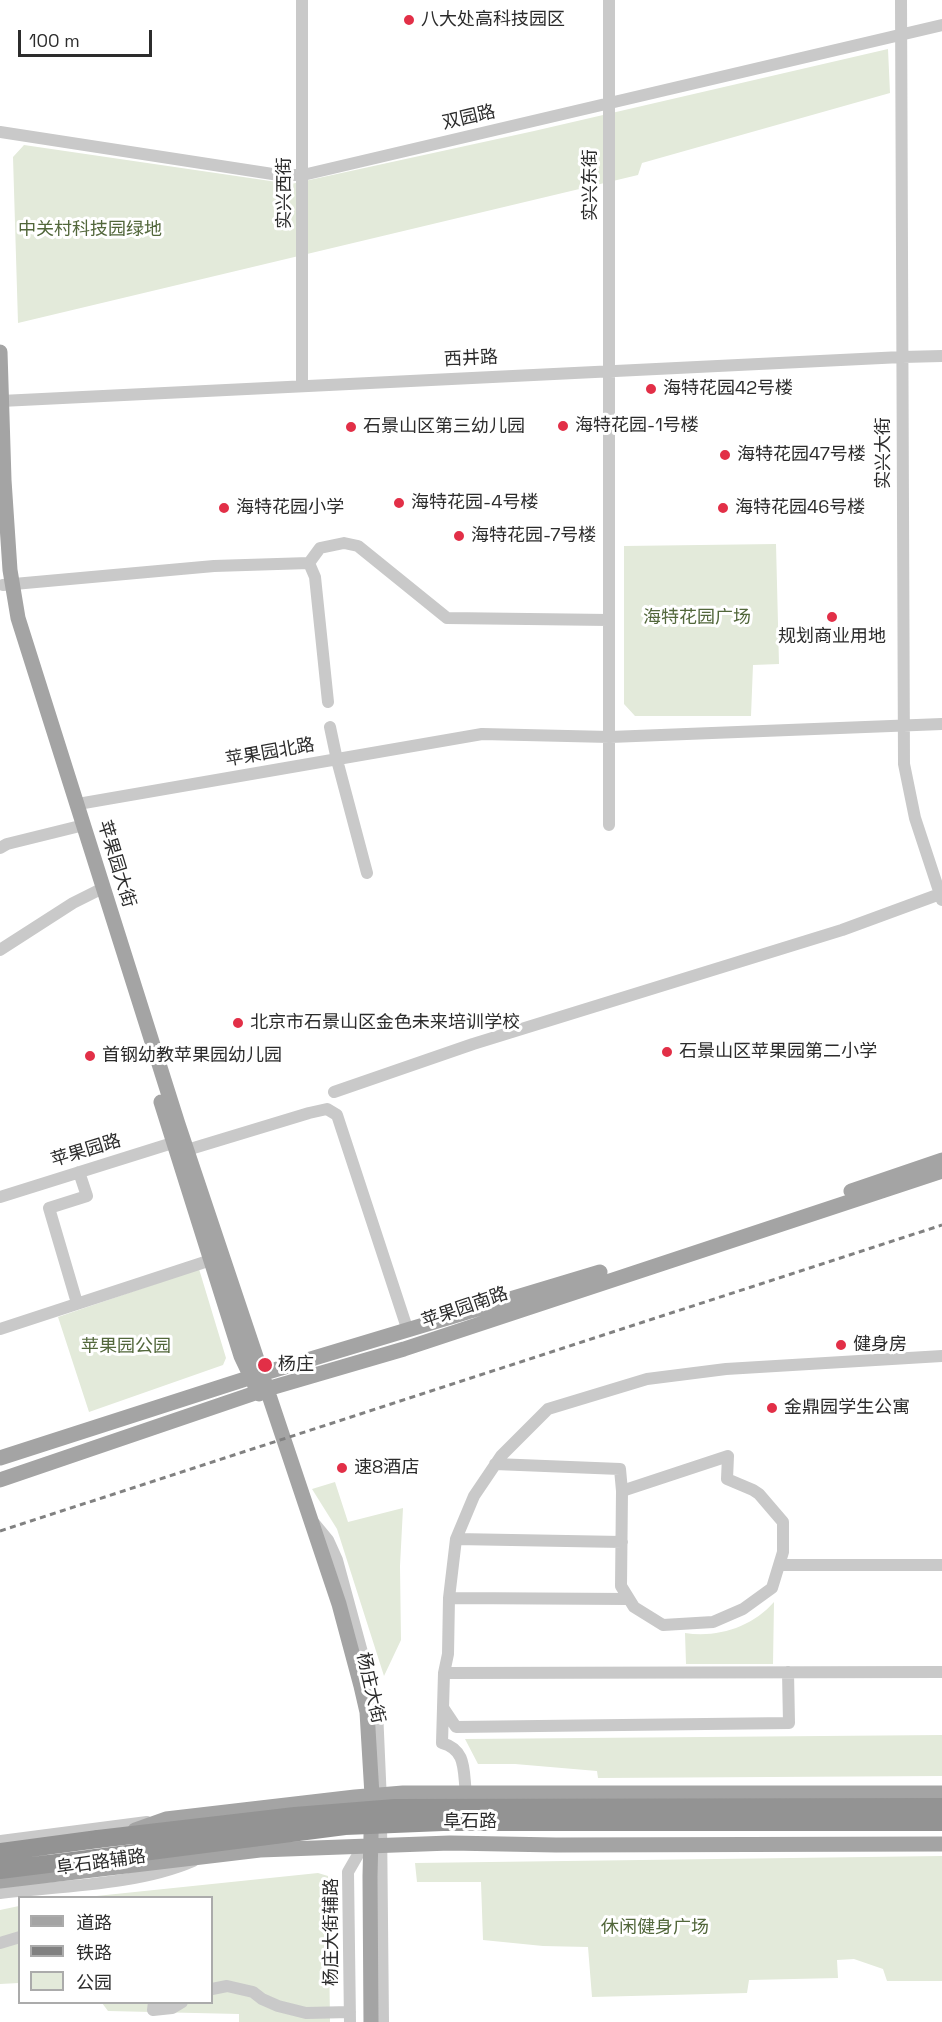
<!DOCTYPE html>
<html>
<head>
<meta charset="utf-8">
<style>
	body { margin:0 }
	#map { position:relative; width:942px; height:2022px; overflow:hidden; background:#fff; font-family:"Space Grotesk","Noto Sans SC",sans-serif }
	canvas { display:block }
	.legend { position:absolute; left:18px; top:1896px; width:195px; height:108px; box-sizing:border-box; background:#fff; border:2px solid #ababab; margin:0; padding:8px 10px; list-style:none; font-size:18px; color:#2c2c2c }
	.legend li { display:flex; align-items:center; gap:12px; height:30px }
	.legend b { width:30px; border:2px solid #ababab }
	.scale { position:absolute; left:18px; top:30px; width:134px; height:27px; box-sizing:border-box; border:3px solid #2c2c2c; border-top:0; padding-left:8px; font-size:18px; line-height:21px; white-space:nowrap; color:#2c2c2c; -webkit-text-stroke:4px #fff; paint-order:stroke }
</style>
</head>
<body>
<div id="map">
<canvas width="942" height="2022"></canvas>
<ul class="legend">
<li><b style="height:8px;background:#a4a4a4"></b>道路</li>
<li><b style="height:8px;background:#818181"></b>铁路</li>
<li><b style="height:16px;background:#e3eada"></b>公园</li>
</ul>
<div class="scale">100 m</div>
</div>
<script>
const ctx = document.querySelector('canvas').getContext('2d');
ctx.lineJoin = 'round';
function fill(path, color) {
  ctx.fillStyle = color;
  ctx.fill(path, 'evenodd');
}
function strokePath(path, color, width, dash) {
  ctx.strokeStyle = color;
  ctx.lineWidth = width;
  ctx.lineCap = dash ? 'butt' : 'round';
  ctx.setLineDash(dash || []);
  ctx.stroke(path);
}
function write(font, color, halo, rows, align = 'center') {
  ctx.font = font + ' "Space Grotesk","Noto Sans SC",sans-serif';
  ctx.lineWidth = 6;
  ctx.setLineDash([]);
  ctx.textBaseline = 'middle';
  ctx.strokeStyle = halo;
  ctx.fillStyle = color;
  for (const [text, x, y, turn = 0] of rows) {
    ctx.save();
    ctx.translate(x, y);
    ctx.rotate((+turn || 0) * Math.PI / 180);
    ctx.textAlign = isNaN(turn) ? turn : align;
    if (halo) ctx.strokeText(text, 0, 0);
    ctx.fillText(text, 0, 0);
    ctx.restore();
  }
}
fill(new Path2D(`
	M888 49 890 93 642 163 638 175 18 323 13 157 24 145 291 184 534 131Z
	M776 544 779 664 753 665 751 716H635L624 704V546Z
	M199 1269 226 1358 223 1365 89 1412 58 1317Z
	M335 1482 348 1522 403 1508 400 1566 401 1640 384 1676 337 1529 312 1489Z
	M774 1602 773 1664H686L685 1633C718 1638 752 1627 774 1602Z
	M942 1735V1776L598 1778 597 1771 515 1764H478L465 1739Z
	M942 1856V1981H887L883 1969 854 1959 837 1960 838 1978 749 1980 747 1993 592 1997 588 1947 543 1946 483 1940 481 1882H417L415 1863Z
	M318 1873 328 1876 330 2022H239V2014L108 2011 102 2003 212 2002V1898H77Z
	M19 1906V1983L0 1984V1910Z`), '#e3eada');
strokePath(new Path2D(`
	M302 0V386
	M901 0 904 764 915 818 942 900
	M0 132 279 175H303L942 25
	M1 401 902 357 942 356
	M309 563 315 577 328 702
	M3 585 214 566 309 563 320 548 344 543 358 546 447 618 609 620
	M330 727 337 760 367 873
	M78 804 482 734 610 737 942 724
	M609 825V0
	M0 848 7 844 84 825
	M0 950 73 903 103 888
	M334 1092 473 1044 842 930 940 894
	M187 1150 309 1113 327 1109 337 1115 408 1331
	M0 1197 182 1140
	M77 1303 49 1208 87 1196 79 1172
	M0 1329 211 1260
	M728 1456 727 1479 753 1490 759 1494 783 1522V1552L772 1588 743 1609 713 1622 663 1625 634 1607 621 1586 622 1491Z
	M495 1464 620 1469 622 1491
	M314 1523 328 1540 337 1560 372 1689 377 1710 381 1802
	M456 1539 622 1542
	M780 1565H942
	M449 1598 629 1599
	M444 1673 448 1654 449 1598 456 1539 474 1496 501 1456 548 1409 647 1379 726 1369 942 1356
	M444 1709 456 1727 789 1723 788 1672
	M466 1793C463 1771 467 1750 442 1743L444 1673 942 1672
	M381 1820 383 2022
	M0 1841 147 1822
	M0 1893C61 1886 138 1885 193 1861
	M0 1943 20 1937
	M212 1989 227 1986 253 1992 262 1999 278 2006 306 2013 350 2012
	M154 2002 153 2010 172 2008 182 2002
	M350 2022 348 1872 363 1846`), '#c9c9c9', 12);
strokePath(new Path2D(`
	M0 352 4 480 10 570 18 618 178 1124 339 1604 361 1686 367 1712 372 1795 370 1876 371 2022
	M161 1102 241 1356 259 1394
	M851 1191 942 1160
	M0 1458 261 1374 600 1272
	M0 1480 267 1389 404 1349 942 1171
	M135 1830 166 1819 355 1797 403 1793H942
	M0 1881 260 1850 450 1843 556 1845 942 1844`), '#a4a4a4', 15);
strokePath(new Path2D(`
	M0 1852 98 1839
	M0 1870 96 1858`), '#939393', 18);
strokePath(new Path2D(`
	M0 1531 942 1225`), '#818181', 3, [6, 4.5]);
strokePath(new Path2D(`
	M98 1839 295 1816 395 1808 942 1807
	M96 1858 345 1826 443 1822H942`), '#939393', 18);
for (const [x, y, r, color] of [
	[409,20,6,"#e22f47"],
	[651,389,6,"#e22f47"],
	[563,426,6,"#e22f47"],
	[351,427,6,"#e22f47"],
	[725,455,6,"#e22f47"],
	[399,503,6,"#e22f47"],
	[224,508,6,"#e22f47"],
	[723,508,6,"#e22f47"],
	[459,536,6,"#e22f47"],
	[832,617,6,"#e22f47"],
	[238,1023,6,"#e22f47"],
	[667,1052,6,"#e22f47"],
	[90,1056,6,"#e22f47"],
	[841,1345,6,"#e22f47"],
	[265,1365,8,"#e22f47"],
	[772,1408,6,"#e22f47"],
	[342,1468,6,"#e22f47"]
]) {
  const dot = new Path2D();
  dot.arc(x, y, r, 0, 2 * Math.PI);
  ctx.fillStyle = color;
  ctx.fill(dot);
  strokePath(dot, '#fff', 2);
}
write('18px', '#2c2c2c', '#fff', [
	["八大处高科技园区",421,20],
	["海特花园42号楼",663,389],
	["海特花园-1号楼",575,426],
	["石景山区第三幼儿园",363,427],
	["海特花园47号楼",737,455],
	["海特花园-4号楼",411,503],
	["海特花园小学",236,508],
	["海特花园46号楼",735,508],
	["海特花园-7号楼",471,536],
	["规划商业用地",832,637,"center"],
	["北京市石景山区金色未来培训学校",250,1023],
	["石景山区苹果园第二小学",679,1052],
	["首钢幼教苹果园幼儿园",102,1056],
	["健身房",853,1345],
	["杨庄",278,1365],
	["金鼎园学生公寓",784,1408],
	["速8酒店",354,1468]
], 'left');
write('18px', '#2c2c2c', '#fff', [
	["双园路",469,118,-13],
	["实兴东街",591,185,-90],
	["实兴西街",285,193,-90],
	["西井路",471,359,-3],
	["实兴大街",884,453,-90],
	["苹果园北路",270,753,-10],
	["苹果园大街",116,864,73],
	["苹果园路",86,1151,-17],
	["苹果园南路",465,1308,-19],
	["杨庄大街",370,1688,77],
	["阜石路",470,1822],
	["阜石路辅路",101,1863,-8],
	["杨庄大街辅路",332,1932,-90]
]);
write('18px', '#52673b', '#fff', [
	["中关村科技园绿地",90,230],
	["海特花园广场",697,618],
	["苹果园公园",126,1347],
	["休闲健身广场",655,1928]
]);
</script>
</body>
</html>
